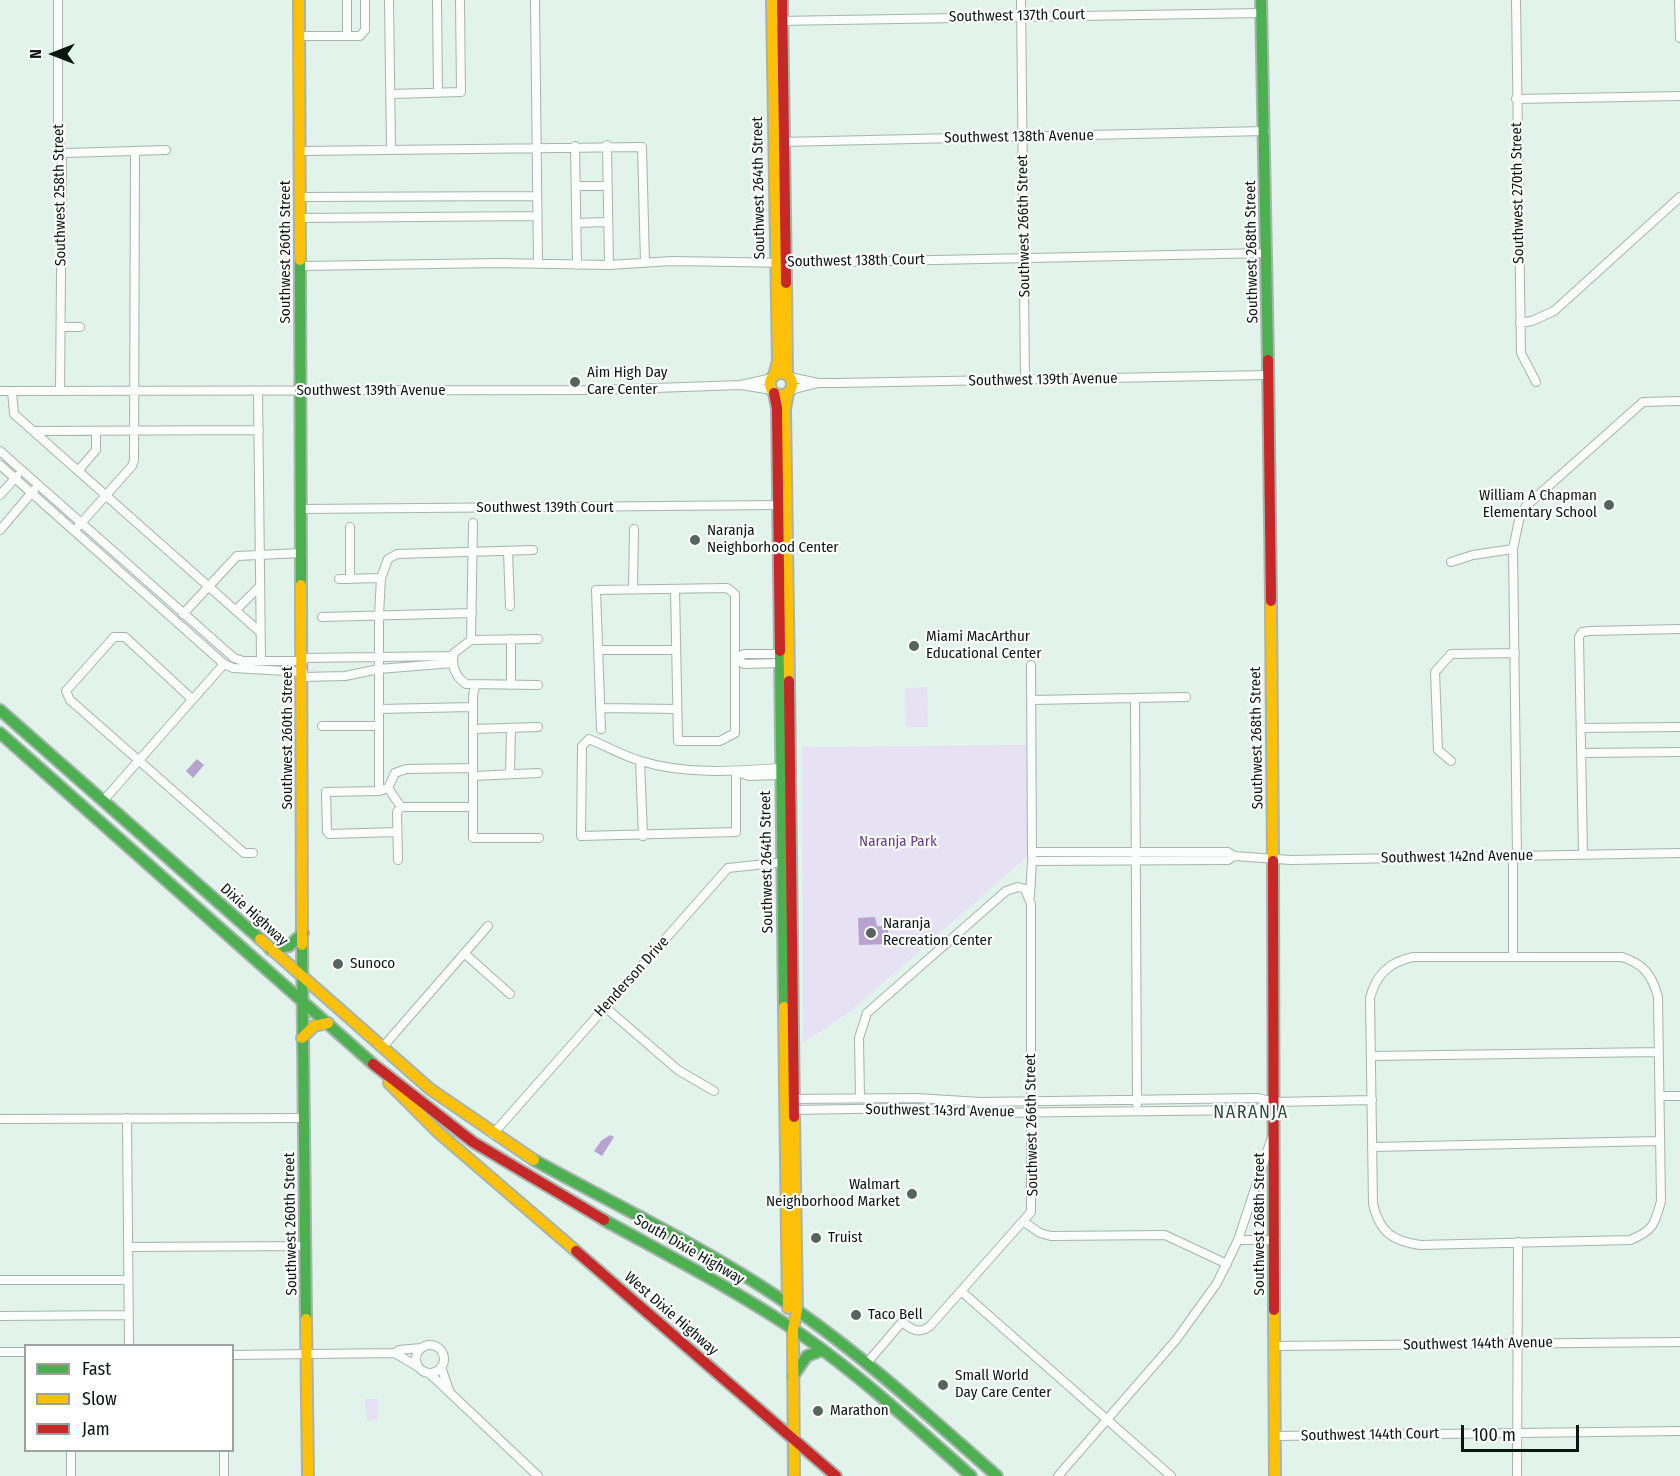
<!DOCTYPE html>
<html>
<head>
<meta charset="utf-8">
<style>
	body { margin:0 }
	#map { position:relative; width:1680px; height:1476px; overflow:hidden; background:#e1f3eb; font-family:"Fira Sans Condensed",sans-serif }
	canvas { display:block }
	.legend { position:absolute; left:24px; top:1344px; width:210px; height:108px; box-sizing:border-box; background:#fff; border:2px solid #9da2a0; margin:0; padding:8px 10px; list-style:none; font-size:18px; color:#0a1712 }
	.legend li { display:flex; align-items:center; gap:12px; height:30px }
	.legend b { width:30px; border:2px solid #9da2a0 }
	.north { position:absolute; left:24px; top:24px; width:60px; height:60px; -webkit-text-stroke:4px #fff; paint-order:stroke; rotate:270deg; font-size:16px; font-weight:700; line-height:24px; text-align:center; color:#0a1712 }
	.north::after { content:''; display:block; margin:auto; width:21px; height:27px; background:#0a1712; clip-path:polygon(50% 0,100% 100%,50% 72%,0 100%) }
	.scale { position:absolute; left:1461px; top:1425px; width:118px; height:27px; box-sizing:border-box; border:3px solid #0a1712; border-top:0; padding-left:8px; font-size:18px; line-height:21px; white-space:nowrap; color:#0a1712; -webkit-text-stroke:4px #fff; paint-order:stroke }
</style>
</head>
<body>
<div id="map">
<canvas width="1680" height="1476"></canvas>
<ul class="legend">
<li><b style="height:8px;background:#4caf50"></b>Fast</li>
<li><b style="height:8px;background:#ffc107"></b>Slow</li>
<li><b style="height:8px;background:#c62828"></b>Jam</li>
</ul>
<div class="north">N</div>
<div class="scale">100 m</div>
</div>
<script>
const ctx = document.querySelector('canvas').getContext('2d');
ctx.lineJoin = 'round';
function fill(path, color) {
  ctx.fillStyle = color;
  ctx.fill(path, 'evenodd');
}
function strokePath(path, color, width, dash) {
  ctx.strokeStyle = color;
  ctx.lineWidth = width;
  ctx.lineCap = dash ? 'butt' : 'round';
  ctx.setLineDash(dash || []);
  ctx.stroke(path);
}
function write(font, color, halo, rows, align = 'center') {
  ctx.font = font + ' "Fira Sans Condensed",sans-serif';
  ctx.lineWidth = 4.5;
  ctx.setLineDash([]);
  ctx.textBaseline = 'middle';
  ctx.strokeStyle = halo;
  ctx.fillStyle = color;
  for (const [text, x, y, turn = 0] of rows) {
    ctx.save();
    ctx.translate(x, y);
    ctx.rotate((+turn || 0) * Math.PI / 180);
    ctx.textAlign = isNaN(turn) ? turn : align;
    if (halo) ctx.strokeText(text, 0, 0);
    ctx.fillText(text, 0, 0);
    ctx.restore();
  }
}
fill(new Path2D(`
	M927 687 928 727H906L905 688Z
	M1028 745 1030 854 852 1010 803 1043 802 747Z
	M365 1399H378V1420L367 1421Z`), '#e6e2f3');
fill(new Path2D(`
	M197 759 204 765 193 778 186 771Z
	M875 917 877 926H888V944L859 945 858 918Z
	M610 1135 614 1137 602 1156 594 1151 601 1141Z`), '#b7a3ce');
const street = new Path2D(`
	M58 0V133L62 155 60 391
	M347 0V36
	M389 0 391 149
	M437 0 438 93
	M535 0 538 264
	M1021 0 1025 380
	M1516 0 1521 353 1536 382
	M1679 0 1680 38
	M777 21 1261 13
	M300 36H360L365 30V0
	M391 94 461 92 460 0
	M1516 99 1680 96
	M781 142 1265 131
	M607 145 609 265
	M575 146 577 265
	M301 151 642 147 645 263
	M62 155 66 153 166 150
	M576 186H607
	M301 197 537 196
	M301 218 537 216
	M576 223 608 222
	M302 266 499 263 609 265 672 261 793 263 1267 253
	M1520 323 1532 321 1554 311 1680 197
	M61 327H80
	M790 377 818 383H837L1268 375
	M741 385 772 378
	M791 390 818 383
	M0 391 597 390 741 385 772 390
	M12 391 14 414 260 632
	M258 391 261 661
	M35 431 259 430
	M0 451 234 658 243 661H303
	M0 465 224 664 233 668 303 672
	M78 471 96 450V432
	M0 495 17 476
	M302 509 781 505
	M350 527V579
	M0 530 34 490
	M74 531 132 466 134 460 135 151
	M508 551 510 606
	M1451 562 1473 555 1513 549
	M339 579 381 578
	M633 589 634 529
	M236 610 260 586
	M183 614 237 556 302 553
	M322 617 472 613
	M538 639 471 640 454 653C451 665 455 676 466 684L538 685
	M471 640 473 523
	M599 650H676
	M303 658 453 656
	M736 658 744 664 780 663
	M736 658 744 654H779
	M1031 665 1032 856
	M303 677 345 676 379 669 453 663
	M475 685 473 696V838H539
	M511 685V639
	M192 699 125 637H114L66 691 70 700 244 853H253
	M1032 700 1135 698
	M600 708 677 709
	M379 709 473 707
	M322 726H379
	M1581 728 1680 727
	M473 729 538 727
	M601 729 596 590 727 588 735 594V733L720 741H678L675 589
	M1582 753 1680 752
	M640 761 643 836
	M1451 761 1438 750 1435 672 1451 654 1515 653
	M736 771V832L581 836 582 746 589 739C606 746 623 756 641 761 685 775 735 771 781 768
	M737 772 749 776 781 775
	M510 774 511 728
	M473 776 538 773
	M388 788 379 791 326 792 327 831 329 834 397 832
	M379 791V615L381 578 388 559 397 554 533 550
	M103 801 224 664
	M401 807 388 788 395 773 406 769 473 768
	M401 807H473
	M1583 854 1579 637 1582 632 1590 631 1680 629
	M1517 855 1513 549 1519 520 1526 506 1643 402 1680 401
	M1234 856 1291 860 1680 853
	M1513 856V957
	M398 860 397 812 401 807
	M1030 896 1032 861 1228 860 1234 856 1228 852H1032
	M464 953 510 994
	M1413 957H1622C1644 964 1652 975 1658 997L1661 1201C1655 1224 1653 1231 1630 1240L1420 1245C1393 1241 1380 1233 1373 1204L1370 998C1376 975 1389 962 1413 957Z
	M605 1007 678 1070 714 1091
	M382 1048 488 926
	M1371 1056 1659 1052
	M1660 1096H1680
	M860 1098 859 1038 867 1013 1006 891 1018 887 1025 889 1031 904V1212L930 1326C919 1335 911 1329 902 1322L867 1363
	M789 1099 917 1098 980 1102 1258 1098 1274 1102 1372 1100
	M1137 1104 1135 698 1186 697
	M791 1110 913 1108 983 1113 1254 1110 1274 1102
	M127 1118 129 1346
	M0 1119 305 1118
	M493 1134 728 868 785 862
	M1372 1147 1660 1141
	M1024 1222 1040 1233 1051 1236 1165 1235 1227 1264
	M1238 1240H1275
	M128 1247 306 1246
	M0 1280H128
	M961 1291 1171 1476
	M0 1316 129 1315
	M416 1359a14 14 0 1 1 28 0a14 14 0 1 1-28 0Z
	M1275 1346 1680 1342
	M0 1352H26
	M395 1353 418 1367
	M232 1355 395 1353 399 1350 421 1348
	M441 1367 449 1390
	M429 1373 538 1476
	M1275 1436 1680 1431
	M71 1450V1476
	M224 1450V1476
	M1058 1476 1176 1340 1217 1283 1238 1240 1271 1140
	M1517 1476 1518 1242`);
const fast = new Path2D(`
	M1261 0 1268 360
	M300 260 301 585
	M780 651 784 1007
	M0 710 260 939
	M0 733 373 1064
	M302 945 306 1319
	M270 949 289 946 303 933
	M534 1160C619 1207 718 1254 798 1311 868 1360 932 1419 997 1476
	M604 1220C671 1257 739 1292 802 1335 862 1377 916 1427 971 1476
	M793 1376 807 1356 823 1350`);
const slow = new Path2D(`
	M299 0 300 260
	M772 0 778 361 774 376
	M786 283 787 375
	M770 384a11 11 0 1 1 22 0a11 11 0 1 1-22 0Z
	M788 393 785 409 789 681
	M301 585 302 945
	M1271 601 1273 861
	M260 939 430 1089 534 1160
	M784 1007 788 1308
	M302 1038 314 1026 328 1023
	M389 1083 439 1133 576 1251
	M1274 1310 1275 1476
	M306 1319 308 1476
	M794 1476 793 1329 797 1310 794 1117`);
const jam = new Path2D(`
	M782 0 786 283
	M1268 360 1271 601
	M774 393 777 408 780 651
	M789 681 794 1117
	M1273 861 1274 1310
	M373 1064 473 1142 604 1220
	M576 1251 836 1476`);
strokePath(street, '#a6b4ad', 10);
strokePath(fast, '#a6b4ad', 14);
strokePath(slow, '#a6b4ad', 14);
strokePath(jam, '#a6b4ad', 14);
strokePath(street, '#fafdfc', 8);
strokePath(fast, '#4caf50', 10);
strokePath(slow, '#ffc107', 10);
strokePath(jam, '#c62828', 10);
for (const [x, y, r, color] of [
	[575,382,6,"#55645e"],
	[1609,505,6,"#55645e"],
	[695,540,6,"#55645e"],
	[914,646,6,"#55645e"],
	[871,933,6,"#55645e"],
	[338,964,6,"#55645e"],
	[912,1194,6,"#55645e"],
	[816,1238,6,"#55645e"],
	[856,1315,6,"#55645e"],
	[943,1385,6,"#55645e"],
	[818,1411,6,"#55645e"]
]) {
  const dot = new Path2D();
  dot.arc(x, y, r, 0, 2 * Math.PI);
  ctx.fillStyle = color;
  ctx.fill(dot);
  strokePath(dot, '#fff', 2);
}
write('15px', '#0a1712', '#fff', [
	["Southwest 137th Court",1017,16,-1],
	["Southwest 138th Avenue",1019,137,-1],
	["Southwest 264th Street",759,188,-91],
	["Southwest 270th Street",1518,193,-91],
	["Southwest 258th Street",60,195,-91],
	["Southwest 266th Street",1024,226,-91],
	["Southwest 260th Street",286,252,-90],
	["Southwest 268th Street",1252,252,-91],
	["Southwest 138th Court",856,261,-1],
	["Southwest 139th Avenue",1043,380,-1],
	["Southwest 139th Avenue",371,391],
	["Southwest 139th Court",545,508],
	["Southwest 260th Street",288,738,-90],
	["Southwest 268th Street",1257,738,-91],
	["Southwest 142nd Avenue",1457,857,-1],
	["Southwest 264th Street",767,862,-91],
	["Dixie Highway",254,915,42],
	["Henderson Drive",632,977,-48],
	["Southwest 143rd Avenue",940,1111,1],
	["Southwest 266th Street",1032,1125,-91],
	["Southwest 260th Street",291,1224,-91],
	["Southwest 268th Street",1260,1224,-90],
	["South Dixie Highway",689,1250,30],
	["West Dixie Highway",671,1314,41],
	["Southwest 144th Avenue",1478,1344,-1],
	["Southwest 144th Court",1370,1435,-1]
]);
write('15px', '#0a1712', '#fff', [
	["Aim High Day",587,373],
	["Care Center",587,390],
	["William A Chapman",1597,496,"right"],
	["Elementary School",1597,513,"right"],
	["Naranja",707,531],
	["Neighborhood Center",707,548],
	["Miami MacArthur",926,637],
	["Educational Center",926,654],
	["Naranja",883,924],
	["Recreation Center",883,941],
	["Sunoco",350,964],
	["Walmart",900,1185,"right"],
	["Neighborhood Market",900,1202,"right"],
	["Truist",828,1238],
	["Taco Bell",868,1315],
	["Small World",955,1376],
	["Day Care Center",955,1393],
	["Marathon",830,1411]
], 'left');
write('15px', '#6a3b89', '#fff', [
	["Naranja Park",898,842]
]);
ctx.letterSpacing = '1.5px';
write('18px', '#324f43', '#fff', [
	["NARANJA",1251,1113]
]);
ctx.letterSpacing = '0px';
</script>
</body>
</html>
